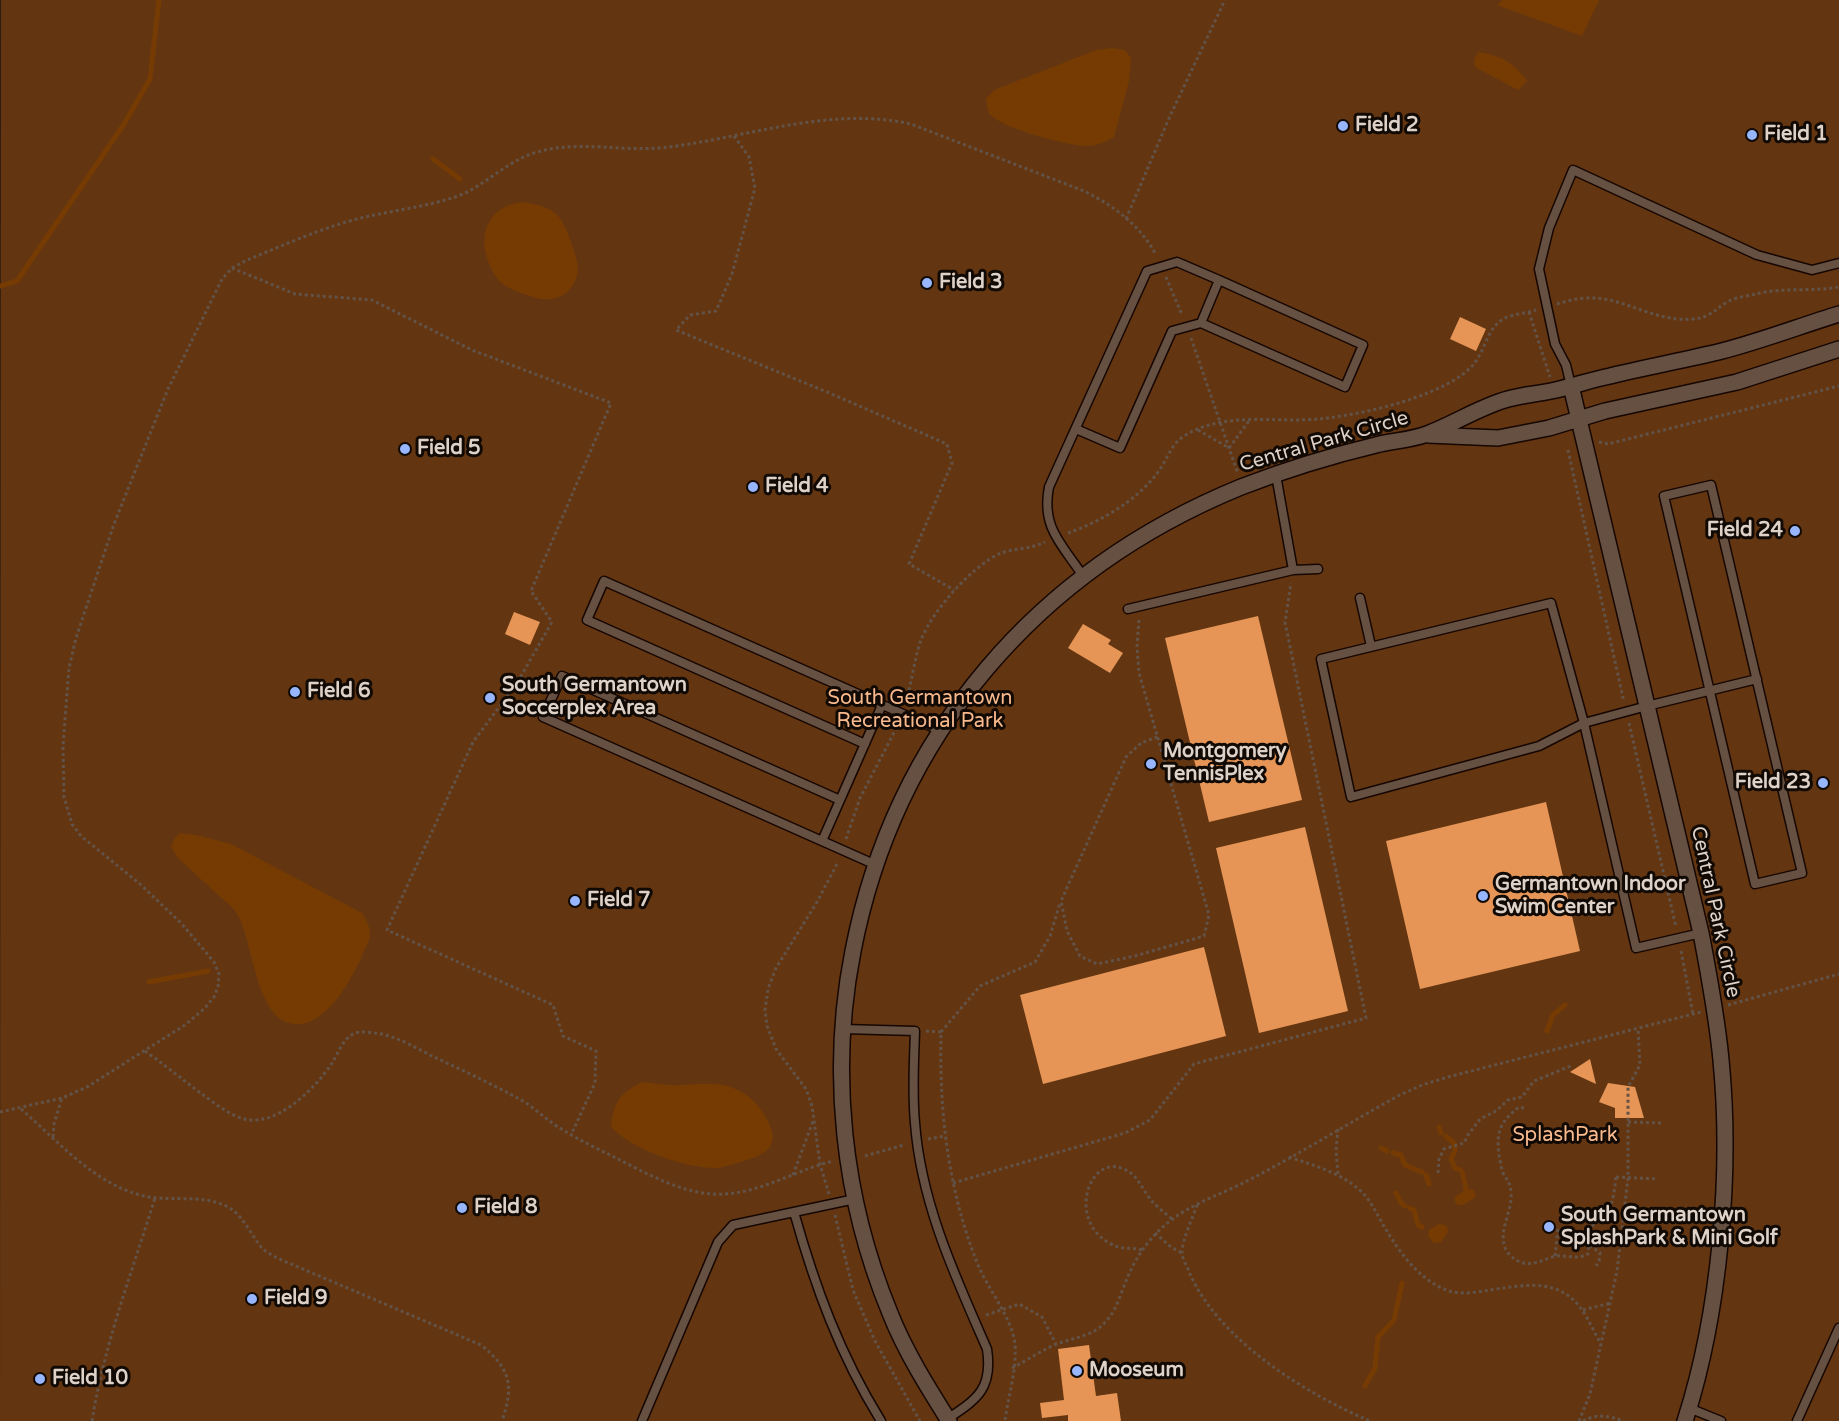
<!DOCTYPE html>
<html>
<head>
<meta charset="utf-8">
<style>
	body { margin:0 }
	canvas { display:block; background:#2e1c0f }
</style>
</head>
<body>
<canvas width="1839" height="1421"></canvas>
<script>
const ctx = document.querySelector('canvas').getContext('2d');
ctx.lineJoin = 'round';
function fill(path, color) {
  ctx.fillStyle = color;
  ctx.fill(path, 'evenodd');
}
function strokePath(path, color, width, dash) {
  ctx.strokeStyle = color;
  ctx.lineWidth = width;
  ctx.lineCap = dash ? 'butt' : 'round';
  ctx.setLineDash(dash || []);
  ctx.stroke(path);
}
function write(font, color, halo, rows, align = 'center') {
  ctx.font = font + ' "Varela Round",sans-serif';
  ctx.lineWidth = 6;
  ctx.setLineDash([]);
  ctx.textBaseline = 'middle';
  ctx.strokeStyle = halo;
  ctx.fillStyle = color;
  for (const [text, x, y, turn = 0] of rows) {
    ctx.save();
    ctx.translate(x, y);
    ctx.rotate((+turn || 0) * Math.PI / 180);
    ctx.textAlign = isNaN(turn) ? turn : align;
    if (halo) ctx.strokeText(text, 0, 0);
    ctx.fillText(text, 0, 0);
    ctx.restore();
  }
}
fill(new Path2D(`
	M1 0H1839V1421H0Z`), '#633611');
fill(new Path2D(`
	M1503 0H1599L1582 36 1497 5Z
	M1112 48 1125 50 1131 58 1129 81 1114 137C1105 142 1097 146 1087 146 1069 146 999 128 989 113 987 109 987 103 986 99L994 90 1096 50Z
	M1478 52C1502 56 1513 62 1527 81L1518 90 1475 67 1474 60Z
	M522 202C535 204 550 206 559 217 565 223 578 259 578 268 578 277 574 285 567 292 558 300 544 301 533 297 524 294 511 290 503 284 495 278 490 267 487 258 478 229 492 206 522 202Z
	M180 833 196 835 231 844 362 913C366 919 370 926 370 934 370 941 365 949 362 956 351 981 321 1036 286 1022 256 1010 252 941 238 915 233 907 225 901 218 895 205 883 191 870 178 858L171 847 175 838Z
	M642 1082C654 1083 667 1086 679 1085 697 1085 715 1081 733 1088 749 1094 758 1104 766 1118 784 1148 763 1156 737 1163 730 1165 722 1168 715 1168 685 1168 631 1149 611 1127 614 1101 619 1094 642 1082Z
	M1466 1189 1474 1190 1476 1197 1463 1205H1458L1455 1202V1197Z
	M1439 1224 1445 1225 1449 1231 1441 1242 1434 1243 1428 1236 1429 1230Z`), '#753b03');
strokePath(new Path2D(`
	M433 159 460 179
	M0 286 17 281 124 124 150 79 159 0
	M149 982 208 971
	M1547 1031 1553 1015 1565 1005
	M1439 1127 1441 1133
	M1446 1136 1454 1143 1455 1151 1451 1159 1455 1168 1462 1171 1466 1189
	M1381 1148 1387 1151
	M1393 1153 1401 1155 1405 1165 1422 1172
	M1426 1175 1429 1184
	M1396 1193 1401 1203 1405 1206
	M1410 1208 1414 1210 1418 1225 1422 1227
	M1365 1386 1375 1368 1378 1337 1394 1320 1402 1283`), '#753b03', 5);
fill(new Path2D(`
	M1460 317 1486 329 1476 351 1450 339Z
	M514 612 540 622 530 645 505 634Z
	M1258 616 1302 800 1209 822 1165 638Z
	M1083 624 1111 640 1108 644 1123 653 1110 673 1068 648Z
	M1546 802 1580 951 1420 989 1386 841Z
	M1305 827 1348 1011 1259 1033 1216 848Z
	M1204 947 1226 1036 1043 1084 1020 995Z
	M1590 1059 1596 1084 1570 1072Z
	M1608 1083 1635 1087 1644 1118H1615V1108L1599 1102Z
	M1089 1345 1096 1396 1117 1393 1121 1421H1068V1415L1042 1418 1040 1403 1064 1400 1058 1349Z`), '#e69557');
const service = new Path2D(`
	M1201 323 1345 387 1363 345 1219 280
	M1571 386 1566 365 1555 344 1539 269 1549 228 1573 170 1757 255 1812 270 1839 263
	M1076 429 1120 448 1172 331 1201 323 1219 280 1177 262 1147 271 1049 487C1041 528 1062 544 1083 576
	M1711 485 1802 873 1755 884 1664 496Z
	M1293 570 1318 569
	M1360 598 1371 646
	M1128 609 1293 570 1276 475
	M865 744 587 620 604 581 939 730
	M840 800 562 676 543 717 876 865
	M822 841 882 705
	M1701 933 1636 948 1584 723 1551 603 1321 659 1351 797 1539 746 1584 723 1647 706 1757 679
	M843 1029 915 1031C914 1062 912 1092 915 1123 921 1203 955 1276 987 1349 993 1388 978 1399 947 1419
	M794 1212C815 1287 840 1355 881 1421
	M1689 1408 1721 1421
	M642 1421 718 1242 733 1225 855 1199
	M1797 1421 1839 1328`);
const minor = new Path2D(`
	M1571 386 1701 933C1709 975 1717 1017 1721 1060 1732 1173 1720 1312 1685 1421
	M1428 435 1498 438 1549 428 1605 411 1737 382 1839 349
	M949 1421C927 1386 905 1351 890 1313 843 1199 829 1072 853 951 895 734 1038 570 1241 487 1285 470 1330 456 1376 445 1392 441 1411 440 1427 434 1454 424 1479 407 1508 399 1522 395 1537 394 1551 391 1571 387 1590 380 1610 376 1647 367 1685 360 1722 351 1761 341 1800 326 1839 314`);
strokePath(service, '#160600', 11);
strokePath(minor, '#160600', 18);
strokePath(new Path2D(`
	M734 136 749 157 755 188 732 274 716 311 690 315 676 330 827 392 947 444 952 463 909 564 954 590
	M1126 219 1170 116 1225 0
	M232 268 295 294 372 300 472 350 611 403 531 591 552 622 517 683 473 742 387 930 553 1005 563 1036 596 1051 595 1083 571 1135
	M1166 277 1182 315
	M1557 304C1567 301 1578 298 1589 298 1624 297 1656 323 1693 319 1710 318 1716 308 1729 301 1737 297 1748 296 1756 294 1783 287 1812 292 1839 287
	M1529 312 1550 377
	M1191 338 1238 474
	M1198 430 1229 448 1249 421
	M1599 442 1608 444 1839 386
	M1568 450 1624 702
	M1068 533C1100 522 1138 500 1158 472 1167 460 1171 444 1184 436 1224 411 1274 423 1319 419 1354 415 1392 407 1425 394 1441 388 1461 378 1472 366 1486 351 1486 328 1505 318 1514 314 1527 313 1536 310
	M1139 620 1137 646 1139 673 1209 915 1204 936 1135 956 1097 964 1080 956 1067 931 1061 901 1126 757 1141 743 1157 737
	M906 702C912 681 914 660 921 640 932 611 973 565 1001 553 1015 548 1032 549 1045 542
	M1629 723 1676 927
	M846 839 860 798 898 725
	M1681 951 1693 1014
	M1728 1005 1839 974
	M926 1031 941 1032C939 1111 948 1191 978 1265 988 1289 1012 1318 1015 1344 1017 1370 1008 1396 1005 1421
	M941 1032 980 986 1035 962 1050 936 1060 903
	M145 1051C163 1064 181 1078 199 1092 212 1101 226 1113 241 1118 274 1130 315 1089 332 1063 338 1054 342 1040 353 1034 359 1031 369 1032 375 1033 395 1035 416 1048 434 1057 464 1071 494 1085 523 1101 537 1110 549 1122 563 1130 579 1140 596 1148 612 1156 646 1173 686 1197 726 1194 765 1191 798 1169 834 1161
	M1524 1108 1519 1107C1500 1122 1496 1132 1499 1155 1500 1160 1501 1167 1503 1173 1507 1180 1511 1184 1511 1193 1513 1213 1493 1238 1510 1255 1524 1269 1536 1263 1552 1257 1565 1253 1574 1261 1588 1254 1590 1245 1587 1233 1592 1226 1595 1222 1600 1220 1603 1217 1614 1205 1614 1192 1616 1177L1614 1176
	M21 1109C57 1140 92 1182 140 1195 168 1203 199 1193 226 1206 243 1214 250 1234 262 1248 266 1252 272 1255 277 1258L481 1345C511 1369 514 1386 502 1421
	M0 1112 62 1098 87 1087 185 1025 205 1008 214 997 218 987 219 974 214 962 181 923 140 884 81 836 72 824 64 797 63 746 69 668 76 638 114 524 168 389 222 279 232 268 247 260C282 246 317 230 353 220 387 211 422 208 455 197 483 188 505 162 534 153 577 139 624 153 669 147 748 137 831 106 911 124L1084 191C1113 205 1141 226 1156 255
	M1628 1122 1661 1123
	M1338 1129 1336 1150 1338 1175
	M53 1137 54 1124 62 1098
	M928 1139 945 1136
	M865 1156 904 1145
	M1289 1157C1316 1166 1342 1173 1363 1193 1372 1203 1378 1216 1385 1228 1400 1253 1420 1281 1449 1291 1462 1295 1477 1292 1490 1290 1524 1285 1559 1277 1582 1310 1589 1320 1594 1332 1600 1342
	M1438 1173 1439 1159 1444 1149 1464 1143 1468 1135 1480 1119 1496 1111 1508 1100 1522 1097 1534 1081 1573 1065
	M793 1175 813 1121
	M1616 1177 1658 1179
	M953 1183 1125 1133 1150 1120 1194 1064 1366 1018 1285 622 1291 583
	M829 1194 820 1164 812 1106 806 1089 776 1049 767 1026 765 1010 768 989 776 968 817 902 838 862
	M1197 1205C1193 1218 1182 1239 1182 1253 1182 1259 1188 1268 1190 1274 1219 1340 1306 1394 1370 1421
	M835 1215 853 1290 875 1341 920 1421
	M1155 1233 1171 1247 1182 1253
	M1590 1245 1600 1253 1599 1261 1596 1266
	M1142 1250C1131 1247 1122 1250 1111 1244 1066 1221 1089 1153 1124 1169 1138 1175 1142 1189 1151 1200 1157 1207 1165 1213 1172 1219
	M1555 1256 1558 1229
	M1583 1310 1611 1303
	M986 1315 1019 1304 1042 1317 1056 1344
	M1012 1368C1024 1362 1036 1354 1048 1348 1068 1337 1093 1339 1108 1319 1118 1307 1122 1289 1129 1274 1138 1253 1153 1234 1170 1221 1193 1203 1222 1194 1247 1181 1298 1155 1347 1124 1398 1096L1422 1085 1448 1077 1701 1012
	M92 1421C104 1345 132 1272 155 1198
	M1579 1421 1590 1394 1617 1271 1628 1178V1087L1640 1065 1638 1028
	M1583 1421C1598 1413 1608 1416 1624 1421`), '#635247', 3, [3, 3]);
strokePath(service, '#655042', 8);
strokePath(minor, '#655042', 15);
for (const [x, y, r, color] of [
	[1343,126,6,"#97b6fd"],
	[1752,135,6,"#97b6fd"],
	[927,283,6,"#97b6fd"],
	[405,449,6,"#97b6fd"],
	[753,487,6,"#97b6fd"],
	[1795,531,6,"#97b6fd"],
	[295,692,6,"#97b6fd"],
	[490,698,6,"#97b6fd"],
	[1151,764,6,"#97b6fd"],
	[1823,783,6,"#97b6fd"],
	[1483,896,6,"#97b6fd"],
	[575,901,6,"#97b6fd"],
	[462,1208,6,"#97b6fd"],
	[1549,1227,6,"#97b6fd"],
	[252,1299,6,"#97b6fd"],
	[1077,1371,6,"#97b6fd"],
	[40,1379,6,"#97b6fd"]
]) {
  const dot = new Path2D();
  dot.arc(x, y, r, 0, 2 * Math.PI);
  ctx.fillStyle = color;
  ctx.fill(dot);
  strokePath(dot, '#100904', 2);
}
write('bold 20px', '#ddd1c8', '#100904', [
	["Field 2",1355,126],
	["Field 1",1764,135],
	["Field 3",939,283],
	["Field 5",417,449],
	["Field 4",765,487],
	["Field 24",1783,531,"right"],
	["South Germantown",502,686],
	["Soccerplex Area",502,709],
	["Field 6",307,692],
	["Montgomery",1163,752],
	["TennisPlex",1163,775],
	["Field 23",1811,783,"right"],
	["Germantown Indoor",1495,885],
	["Swim Center",1495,908],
	["Field 7",587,901],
	["Field 8",474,1208],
	["South Germantown",1561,1216],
	["SplashPark & Mini Golf",1561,1239],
	["Field 9",264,1299],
	["Mooseum",1089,1371],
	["Field 10",52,1379]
], 'left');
write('20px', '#ddd1c8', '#100904', [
	["Central Park Circle",1324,442,-16],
	["Central Park Circle",1715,912,78]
]);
write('20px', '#f8b98d', '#100904', [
	["South Germantown",920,699],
	["Recreational Park",920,722],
	["SplashPark",1565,1136]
]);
</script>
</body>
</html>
